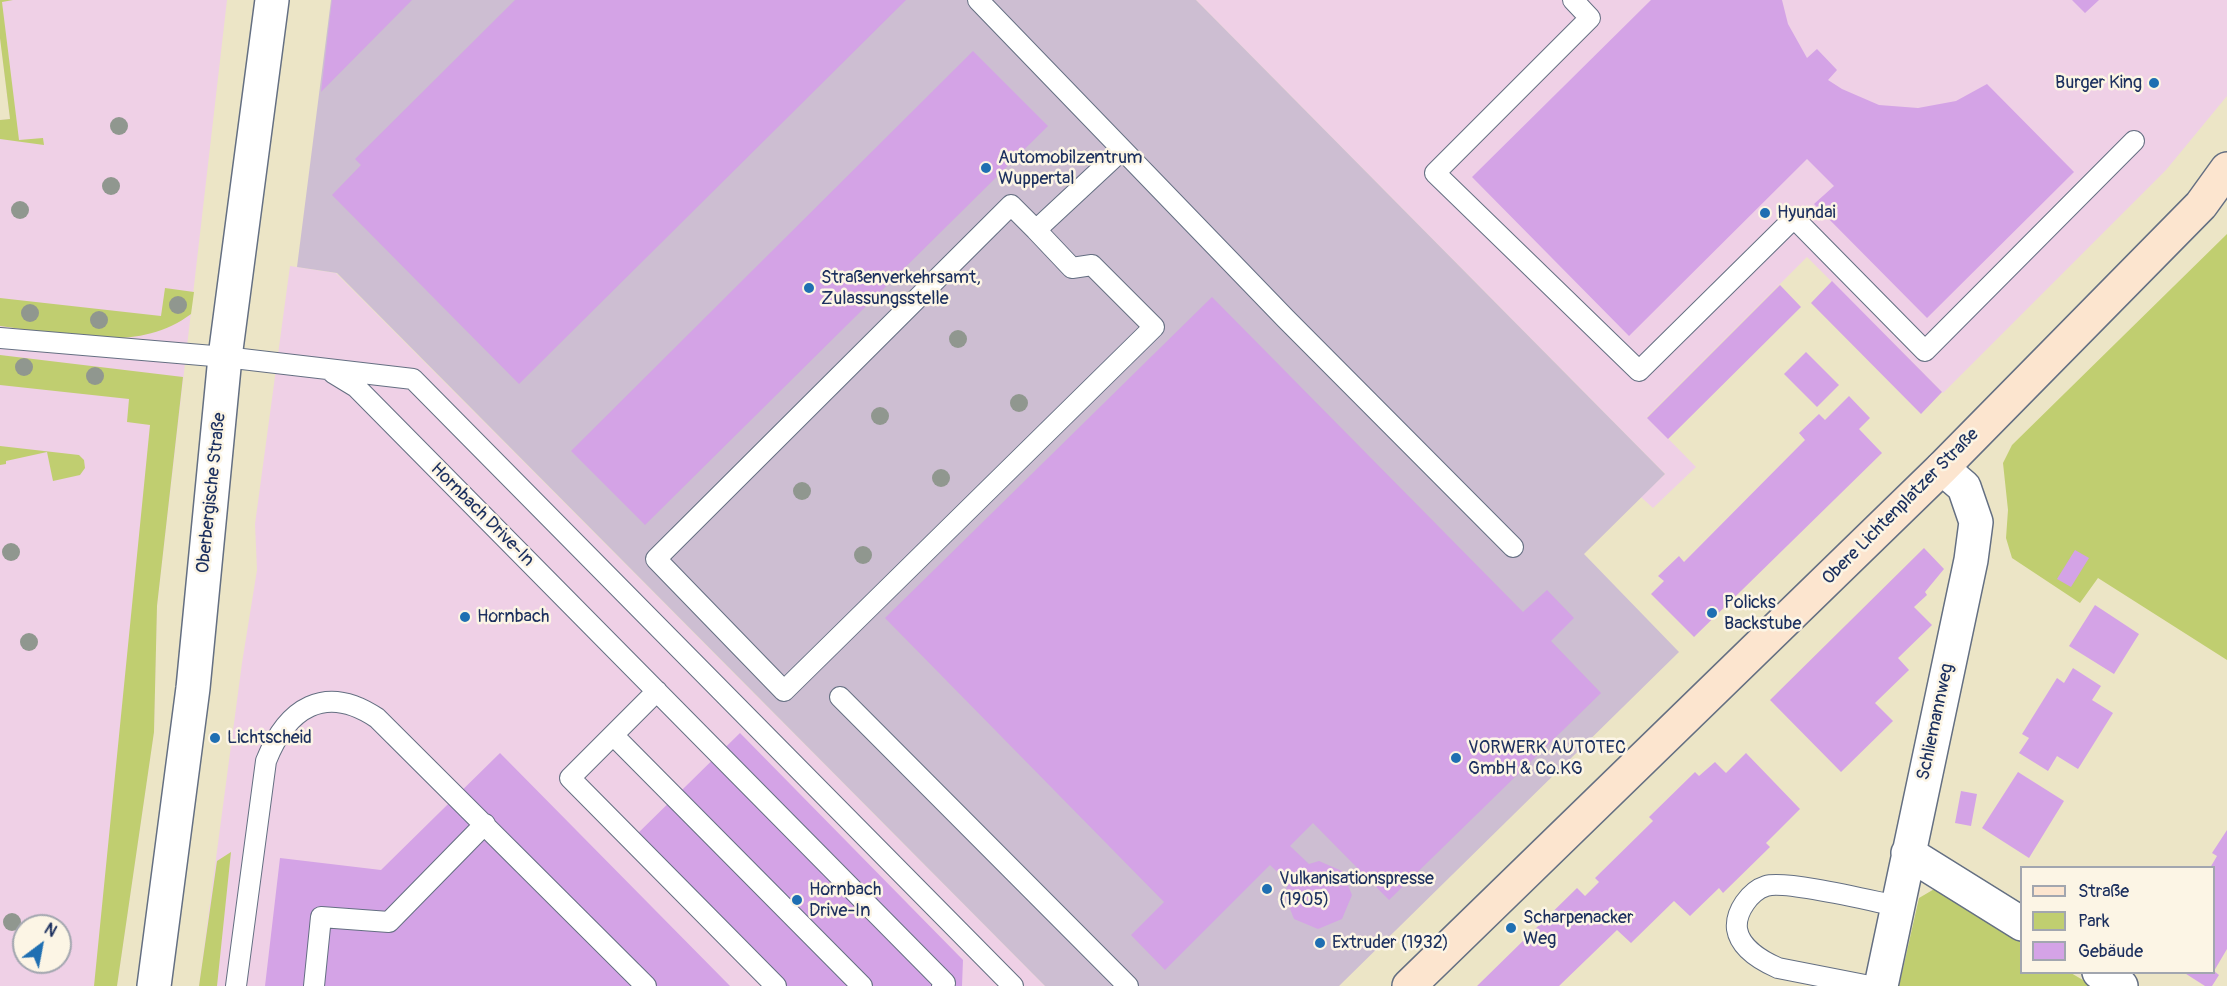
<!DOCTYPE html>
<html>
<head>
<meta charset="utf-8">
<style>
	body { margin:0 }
	#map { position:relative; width:2227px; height:986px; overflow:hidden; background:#ece5c6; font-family:Pangolin,sans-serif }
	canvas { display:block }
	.legend { position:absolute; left:2020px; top:866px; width:195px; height:108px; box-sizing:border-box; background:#fcf5e5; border:2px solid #a2a6af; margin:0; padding:8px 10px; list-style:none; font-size:18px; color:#1b2f5e }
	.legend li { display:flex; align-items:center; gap:12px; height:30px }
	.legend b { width:30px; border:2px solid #a2a6af }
	.north { position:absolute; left:12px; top:914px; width:60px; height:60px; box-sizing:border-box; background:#fcf5e5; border:2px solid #a2a6af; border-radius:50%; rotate:32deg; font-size:16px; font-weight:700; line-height:24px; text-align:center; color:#1b2f5e }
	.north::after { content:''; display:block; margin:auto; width:21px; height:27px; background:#1f6fb2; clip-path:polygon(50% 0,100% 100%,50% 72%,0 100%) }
</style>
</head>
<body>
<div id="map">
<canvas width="2227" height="986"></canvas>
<ul class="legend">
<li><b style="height:8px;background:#fce5cf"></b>Straße</li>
<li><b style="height:16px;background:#c0ce70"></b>Park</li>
<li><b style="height:16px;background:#d4a3e6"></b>Gebäude</li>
</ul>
<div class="north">N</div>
</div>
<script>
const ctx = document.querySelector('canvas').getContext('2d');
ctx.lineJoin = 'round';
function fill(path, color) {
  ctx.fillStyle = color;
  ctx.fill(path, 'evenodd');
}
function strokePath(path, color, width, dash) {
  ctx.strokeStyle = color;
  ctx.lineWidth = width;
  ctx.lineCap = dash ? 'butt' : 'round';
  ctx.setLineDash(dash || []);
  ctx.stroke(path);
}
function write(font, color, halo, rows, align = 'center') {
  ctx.font = font + ' Pangolin,sans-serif';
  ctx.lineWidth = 5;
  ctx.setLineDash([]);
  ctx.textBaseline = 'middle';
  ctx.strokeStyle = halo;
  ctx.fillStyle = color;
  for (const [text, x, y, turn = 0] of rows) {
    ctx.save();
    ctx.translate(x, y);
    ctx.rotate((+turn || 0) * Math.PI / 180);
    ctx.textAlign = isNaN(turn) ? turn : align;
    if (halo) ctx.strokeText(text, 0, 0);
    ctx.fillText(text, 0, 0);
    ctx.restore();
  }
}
fill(new Path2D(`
	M0 0H227L157 606 154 732 117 986H0V120L10 119 0 38ZM24 926H60V962H24Z
	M1196 0H2227V96L2166 170 1943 393 1807 257 1647 417 1696 467 1653 508 1641 497 1665 474Z
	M290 266 336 273 1045 986H199L242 663 257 570 255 524Z`), '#efd0e6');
fill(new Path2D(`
	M331 0H1196L1665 474 1584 554 1679 652 1339 986H1045L337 273 297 267Z`), '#cdbed2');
fill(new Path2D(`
	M0 0H13L2 2 19 140 43 138 44 145 0 139V120L10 119 0 38Z
	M2227 234V660L2098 578 2080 603 2012 558 2006 538 2008 510 2003 463 2012 445Z
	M165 288 194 292 191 314C137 355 62 334 0 326V298L161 316Z
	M0 355 183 377 157 606 154 732 117 986H94L150 425 127 422 129 399 0 385Z
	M0 446 79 455 84 460 85 468 80 475 53 481 47 452 6 461V464L0 465Z
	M231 852 217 986H199L217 861Z
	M1936 888 2021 941 2022 972 2071 973 2093 986H1899L1919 898Z`), '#c0ce70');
fill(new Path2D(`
	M332 0H412L321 92Z
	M515 0H906L519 384 332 195 361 165 355 159Z
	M1651 0H1782L1788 24 1807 58 1817 49 1837 70 1828 80 1842 89 1879 105 1918 108 1956 101 1987 84 2074 172 1927 318 1814 204 1834 186 1807 159 1629 336 1472 177Z
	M2072 0H2099L2085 13Z
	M973 51 1048 126 645 525 571 451Z
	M1832 281 1942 392 1921 414 1811 303Z
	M1780 285 1801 307 1668 439 1647 418Z
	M1212 297 1523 612 1547 590 1574 618 1551 641 1601 693 1389 900 1313 823 1290 846 1309 864 1319 861 1342 871 1352 895 1342 919 1318 929 1294 919 1284 894 1289 883 1270 865 1165 970 1131 935 1164 902 885 618Z
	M1806 352 1839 385 1817 407 1784 374Z
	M1849 396 1870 418 1859 429 1882 453 1694 637 1651 594 1664 581 1658 576 1679 556 1684 562 1805 440 1799 433 1819 414 1825 420Z
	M1924 548 1944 569 1925 592 1927 595 1914 607 1932 625 1898 658 1909 670 1875 703 1893 721 1841 772 1770 700Z
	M2075 550 2089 558 2071 587 2057 579Z
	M2095 605 2139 634 2114 674 2069 646Z
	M2073 668 2101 686 2092 700 2113 713 2078 769 2057 756 2048 771 2019 753 2029 738 2022 734 2057 678 2064 683Z
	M740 733 963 960 962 986H774L631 840Z
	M500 753 730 986H265L280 858 381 870Z
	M1746 753 1800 809 1766 843 1770 847 1723 893 1719 888 1690 916 1674 901 1631 943 1617 930 1559 986H1477L1577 888 1585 896 1599 882 1595 878 1653 821 1649 817 1695 772 1699 776 1715 762 1726 773Z
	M2018 772 2064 801 2029 858 1982 828Z
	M1961 791 1977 794 1971 826 1955 823Z
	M2227 830V949L2214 971V868H2210L2217 856 2212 853Z
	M2214 971 2219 975 2212 986H2205L2183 972Z`), '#d4a3e6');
const service = new Path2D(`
	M978 0 1286 319 1513 547
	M1573 0 1590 18 1435 173 1639 371 1794 218 1925 351 2134 141
	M1036 230 1072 268 1092 265 1154 327 784 691 656 559 1011 205 1036 230 1122 150
	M0 338 225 357 413 379 1013 986
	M333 373 356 387 945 983 942 986
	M657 691 570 778 776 986
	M840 697 1128 986
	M613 735 862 986
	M236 986 266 761C287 708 325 683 377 718L646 986
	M314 986 321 917 389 922 485 824
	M1870 986 1778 968C1762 961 1740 948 1737 929 1735 912 1750 891 1766 886 1786 880 1872 901 1897 906`);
const minor = new Path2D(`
	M1908 853 2022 924
	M2099 972 2121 986
	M1881 986 1971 560 1976 522 1964 487 1942 468`);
const tertiary = new Path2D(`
	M154 986 193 688 225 357 272 0`);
const secondary = new Path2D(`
	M1409 986 1942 468 2201 205 2227 169`);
strokePath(service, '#646f82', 22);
strokePath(minor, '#646f82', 36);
strokePath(tertiary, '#646f82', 36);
strokePath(secondary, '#646f82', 36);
strokePath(service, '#fff', 20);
strokePath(minor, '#fff', 33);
strokePath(tertiary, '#fff', 33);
strokePath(secondary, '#fce5cf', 33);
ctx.fillStyle = '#90978f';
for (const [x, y] of [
	[119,126],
	[111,186],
	[20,210],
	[178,305],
	[30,313],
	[99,320],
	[958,339],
	[24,367],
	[95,376],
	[1019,403],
	[880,416],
	[941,478],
	[802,491],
	[11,552],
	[863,555],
	[29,642],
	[12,922]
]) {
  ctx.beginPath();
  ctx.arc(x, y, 9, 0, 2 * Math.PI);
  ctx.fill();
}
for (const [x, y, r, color] of [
	[2154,83,6,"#1f6fb2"],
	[986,168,6,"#1f6fb2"],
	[1765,213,6,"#1f6fb2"],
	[809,288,6,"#1f6fb2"],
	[1712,613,6,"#1f6fb2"],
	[465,617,6,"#1f6fb2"],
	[215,738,6,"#1f6fb2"],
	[1456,758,6,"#1f6fb2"],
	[1267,889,6,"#1f6fb2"],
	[797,900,6,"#1f6fb2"],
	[1511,928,6,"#1f6fb2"],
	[1320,943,6,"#1f6fb2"]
]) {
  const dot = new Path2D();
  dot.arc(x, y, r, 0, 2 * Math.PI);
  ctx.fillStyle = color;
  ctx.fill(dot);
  strokePath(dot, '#fcf5e5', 2);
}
write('18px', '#1b2f5e', '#fcf5e5', [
	["Burger King",2142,83,"right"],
	["Automobilzentrum",998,158],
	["Wuppertal",998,179],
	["Hyundai",1777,213],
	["Straßenverkehrsamt,",821,278],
	["Zulassungsstelle",821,299],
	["Policks",1724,603],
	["Backstube",1724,624],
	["Hornbach",477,617],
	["Lichtscheid",227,738],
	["VORWERK AUTOTEC",1468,748],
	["GmbH & Co.KG",1468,769],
	["Vulkanisationspresse",1279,879],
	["(1905)",1279,900],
	["Hornbach",809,890],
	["Drive-In",809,911],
	["Scharpenacker",1523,918],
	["Weg",1523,939],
	["Extruder (1932)",1332,943]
], 'left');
write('18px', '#1b2f5e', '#fcf5e5', [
	["Oberbergische Straße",212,493,-84],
	["Obere Lichtenplatzer Straße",1901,507,-45],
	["Hornbach Drive-In",482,515,45],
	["Schliemannweg",1936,722,-78]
]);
</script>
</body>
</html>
